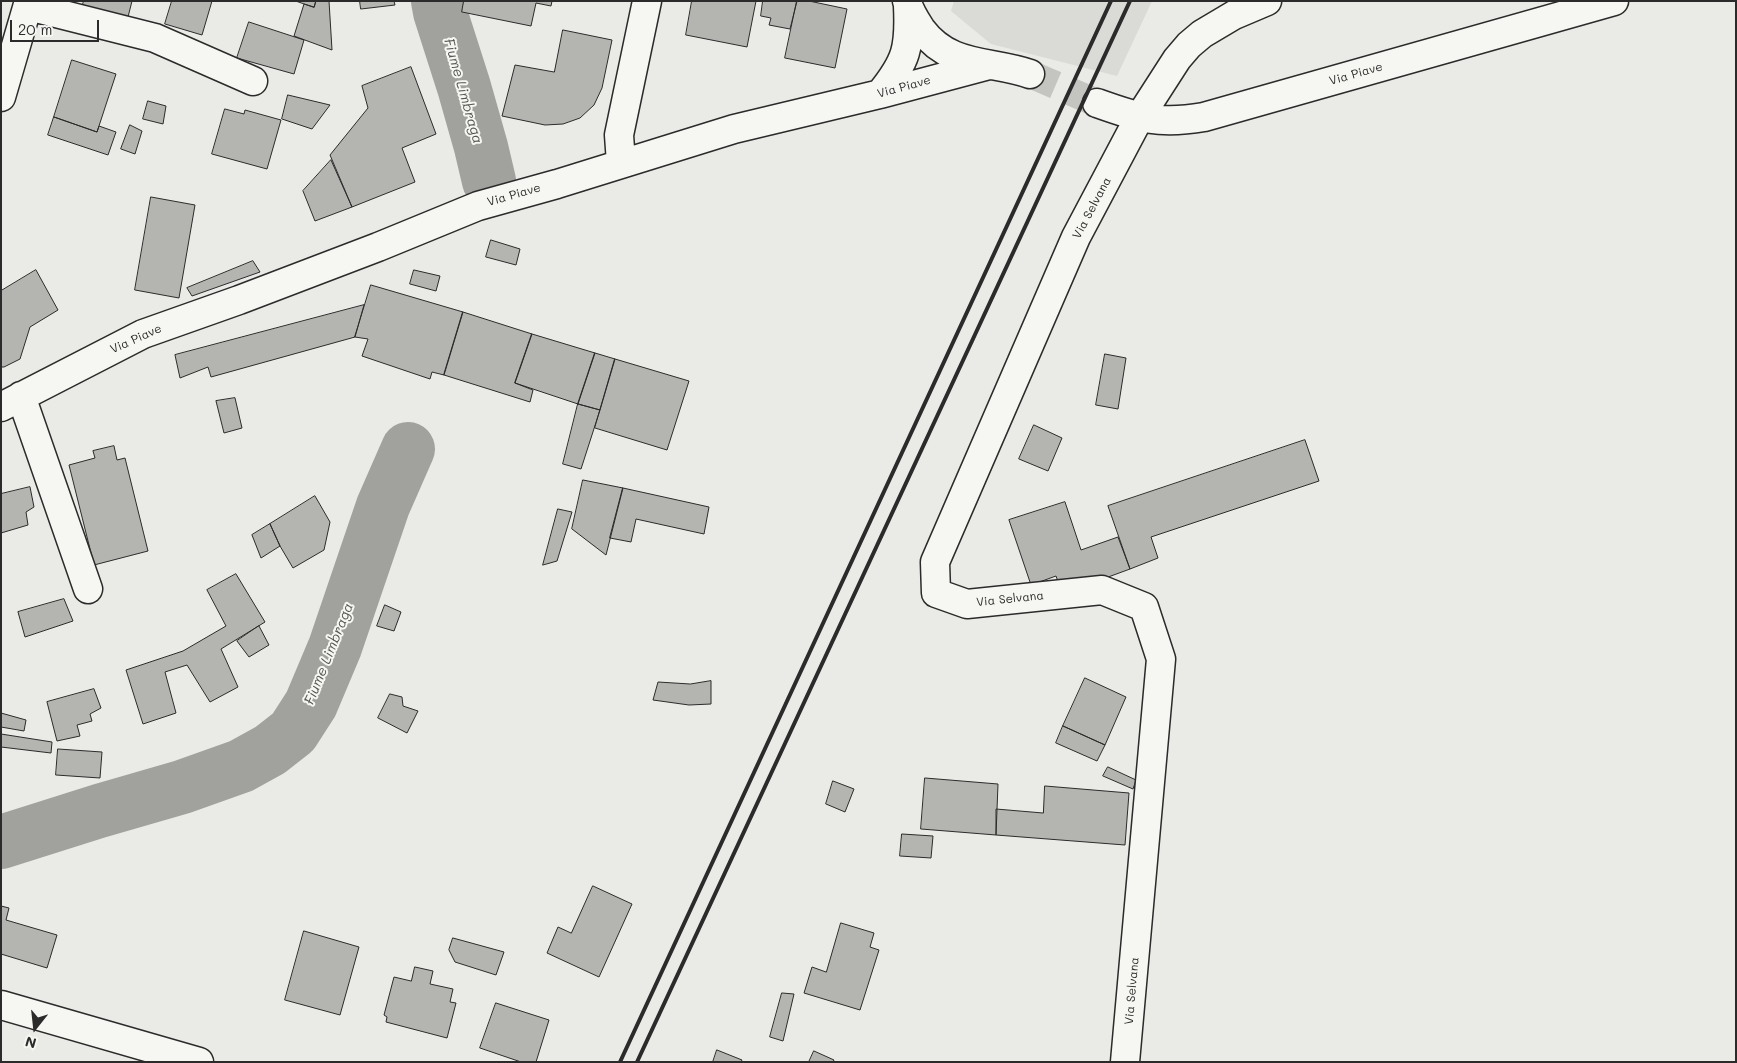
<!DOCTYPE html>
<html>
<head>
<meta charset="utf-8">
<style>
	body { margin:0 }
	#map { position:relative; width:1737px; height:1063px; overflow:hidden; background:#eaeae6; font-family:Mali,sans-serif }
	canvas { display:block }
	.frame { position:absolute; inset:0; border:2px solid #2b2b2b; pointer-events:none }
	.north { position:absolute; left:10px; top:1003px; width:50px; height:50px; -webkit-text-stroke:4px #f6f6f2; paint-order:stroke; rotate:196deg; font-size:14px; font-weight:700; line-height:20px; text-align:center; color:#2b2b2b }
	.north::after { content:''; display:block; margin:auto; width:18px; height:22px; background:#2b2b2b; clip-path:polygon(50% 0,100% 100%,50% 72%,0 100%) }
	.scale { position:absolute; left:10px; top:20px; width:89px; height:22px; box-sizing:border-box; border:2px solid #2b2b2b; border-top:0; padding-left:6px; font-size:15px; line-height:18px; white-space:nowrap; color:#2b2b2b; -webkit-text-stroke:4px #f6f6f2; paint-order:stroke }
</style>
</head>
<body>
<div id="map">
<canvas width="1737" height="1063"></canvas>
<div class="frame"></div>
<div class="north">N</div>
<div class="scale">20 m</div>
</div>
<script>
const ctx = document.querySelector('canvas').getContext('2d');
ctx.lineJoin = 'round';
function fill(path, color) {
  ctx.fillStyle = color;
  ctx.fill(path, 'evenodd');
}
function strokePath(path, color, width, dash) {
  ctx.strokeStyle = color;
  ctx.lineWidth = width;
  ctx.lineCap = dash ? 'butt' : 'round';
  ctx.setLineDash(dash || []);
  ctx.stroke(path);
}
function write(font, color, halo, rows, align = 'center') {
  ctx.font = font + ' Mali,sans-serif';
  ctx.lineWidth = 4;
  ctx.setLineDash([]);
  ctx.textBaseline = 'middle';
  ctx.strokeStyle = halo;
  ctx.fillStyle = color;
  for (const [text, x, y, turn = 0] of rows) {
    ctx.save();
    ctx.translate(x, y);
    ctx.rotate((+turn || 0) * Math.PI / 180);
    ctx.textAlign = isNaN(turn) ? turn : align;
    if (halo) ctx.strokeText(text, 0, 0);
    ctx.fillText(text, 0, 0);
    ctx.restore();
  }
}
fill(new Path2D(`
	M954 1H1152L1117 76 991 44 951 11Z`), '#dadad6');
strokePath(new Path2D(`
	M438 1 440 12 464 87 481 147 489 181
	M1 842 99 811 182 787 241 766 270 750 293 732 311 704 335 647 383 506 408 449`), '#a1a19e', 54);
const building = new Path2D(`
	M84 1H132L126 25 80 13Z
	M172 1H212L202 35 165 24Z
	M296 1H316L314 7Z
	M316 1H329L332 50 294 36 304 4 314 7Z
	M360 1H394L395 5 361 9Z
	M464 1H552L551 6 536 3 531 26 462 12Z
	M692 1H756L747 47 686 35Z
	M763 1H797L790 29 769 25 771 18 761 16Z
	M797 1H809L847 9 835 68 785 58Z
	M249 22 304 40 294 74 237 58Z
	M563 30 612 40 602 88 594 105 580 118 563 124 545 125 502 116 515 65 554 72Z
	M72 60 116 74 97 132 54 117Z
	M411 67 436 134 402 148 415 182 352 207 330 155 368 108 362 86Z
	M288 95 330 105 312 129 282 119Z
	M148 101 166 106 163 124 143 119Z
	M225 109 244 114 245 110 281 120 267 169 212 154Z
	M54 117 97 132 99 126 116 132 108 155 48 135Z
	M130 125 142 131 135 154 121 149Z
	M331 160 352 207 315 221 303 191Z
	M151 197 195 205 179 298 135 290Z
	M491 240 520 249 516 265 486 257Z
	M253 261 260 272 192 296 187 288Z
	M36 270 58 310 30 327 20 359 4 367H1V291Z
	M414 270 440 276 436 291 410 284Z
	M371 285 463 312 444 375 432 372 430 379 362 356 368 339 355 337Z
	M364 305 355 337 211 377 208 367 180 378 175 355Z
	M463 312 532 334 515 383 533 390 530 402 444 375Z
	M532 334 595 353 578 404 515 383Z
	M595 353 615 359 600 410 578 404Z
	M1105 354 1126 358 1118 409 1096 405Z
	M615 359 689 381 667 450 595 428Z
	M235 398 242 428 224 433 216 401Z
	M578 404 600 410 581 469 563 464Z
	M1034 425 1062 438 1048 471 1019 459Z
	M1305 440 1319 481 1151 537 1158 558 1130 569 1108 506Z
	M114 446 117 460 125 458 148 551 94 565 69 465 95 458 93 451Z
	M583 480 623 488 606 555 572 529Z
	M30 487 34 507 26 512 28 525 1 533V494Z
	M623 488 709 507 704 534 636 519 631 542 610 538Z
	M315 496 330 522 324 550 293 568 280 546 270 524Z
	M1065 502 1081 550 1118 537 1130 569 1081 587H1060L1056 576 1031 585 1009 520Z
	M558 509 572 512 557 561 543 565Z
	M270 524 280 546 261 558 252 535Z
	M236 574 265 622 221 649 238 687 210 702 187 665 165 672 176 713 143 724 126 670 183 651 226 626 207 590Z
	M64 599 73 621 25 637 18 612Z
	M385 605 401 612 394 631 377 626Z
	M259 626 269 645 249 657 237 641Z
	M1085 678 1126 697 1105 745 1063 726Z
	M711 681V704L689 705 653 700 658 682 690 684Z
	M94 689 101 708 90 714 92 721 77 725 80 736 57 741 47 702Z
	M390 694 402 697 403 706 418 711 407 733 378 718Z
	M1 713 26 720 24 731 1 727Z
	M1063 726 1105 745 1097 761 1056 743Z
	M1 734 52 742 51 753 1 747Z
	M58 749 102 752 100 778 56 775Z
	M1108 767 1136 780 1133 789 1103 776Z
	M925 778 998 784 996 835 921 829Z
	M833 781 854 789 845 812 826 804Z
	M1045 786 1129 793 1125 845 996 835V809L1043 813Z
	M902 834 933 836 931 858 900 856Z
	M593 886 632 904 599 977 547 953 558 927 571 933Z
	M1 906 9 908 6 920 57 935 47 968 1 954Z
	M841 923 874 933 870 947 879 950 860 1010 804 993 812 967 826 972Z
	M304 931 359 947 340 1015 285 1000Z
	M453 938 504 952 496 975 455 962 449 950Z
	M415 967 433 971 430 984 453 989 450 1002 456 1003 447 1038 386 1022 387 1017 384 1015 394 977 411 981Z
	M782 993 794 994 783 1041 770 1037Z
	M496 1003 549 1020 536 1062H521L480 1048Z
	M717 1050 742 1060 741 1062H713Z
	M814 1051 834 1060 833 1062H809Z`);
fill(building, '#b4b4b1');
strokePath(building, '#2b2b2b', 1);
strokePath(new Path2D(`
	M1030 74 1097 103`), '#c4c4c1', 28, [28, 14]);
const minor = new Path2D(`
	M907 1C909 11 916 21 921 29 950 68 989 60 1030 74
	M28 6 155 38 253 81
	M880 94C907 61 910 47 908 6
	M1 97 29 1
	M1097 103C1139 118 1158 125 1204 117L1614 1
	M621 163 619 135 647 1
	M21 396 88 589
	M1 407 143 334 239 300 378 247 478 206 557 184 734 129 880 94 989 65
	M1 1005 199 1062
	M1125 1062 1161 659 1144 607 1102 590 967 604 936 593 935 562 1076 237 1139 118 1177 59 1189 45 1202 34 1234 15 1267 1`);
strokePath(minor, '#2b2b2b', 31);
strokePath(minor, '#f6f6f2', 28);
strokePath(new Path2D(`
	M620 1062 1111 1
	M637 1062 1130 1`), '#2b2b2b', 4);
write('12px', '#2b2b2b', '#f6f6f2', [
	["Via Piave",1356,74,-16],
	["Via Piave",904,87,-15],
	["Via Piave",514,195,-16],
	["Via Selvana",1092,208,-62],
	["Via Piave",136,339,-24],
	["Via Selvana",1010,599,-6],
	["Via Selvana",1132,991,-85]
]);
write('italic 14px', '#545453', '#f6f6f2', [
	["Fiume Limbraga",463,91,74],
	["Fiume Limbraga",329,654,-68]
]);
</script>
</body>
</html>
